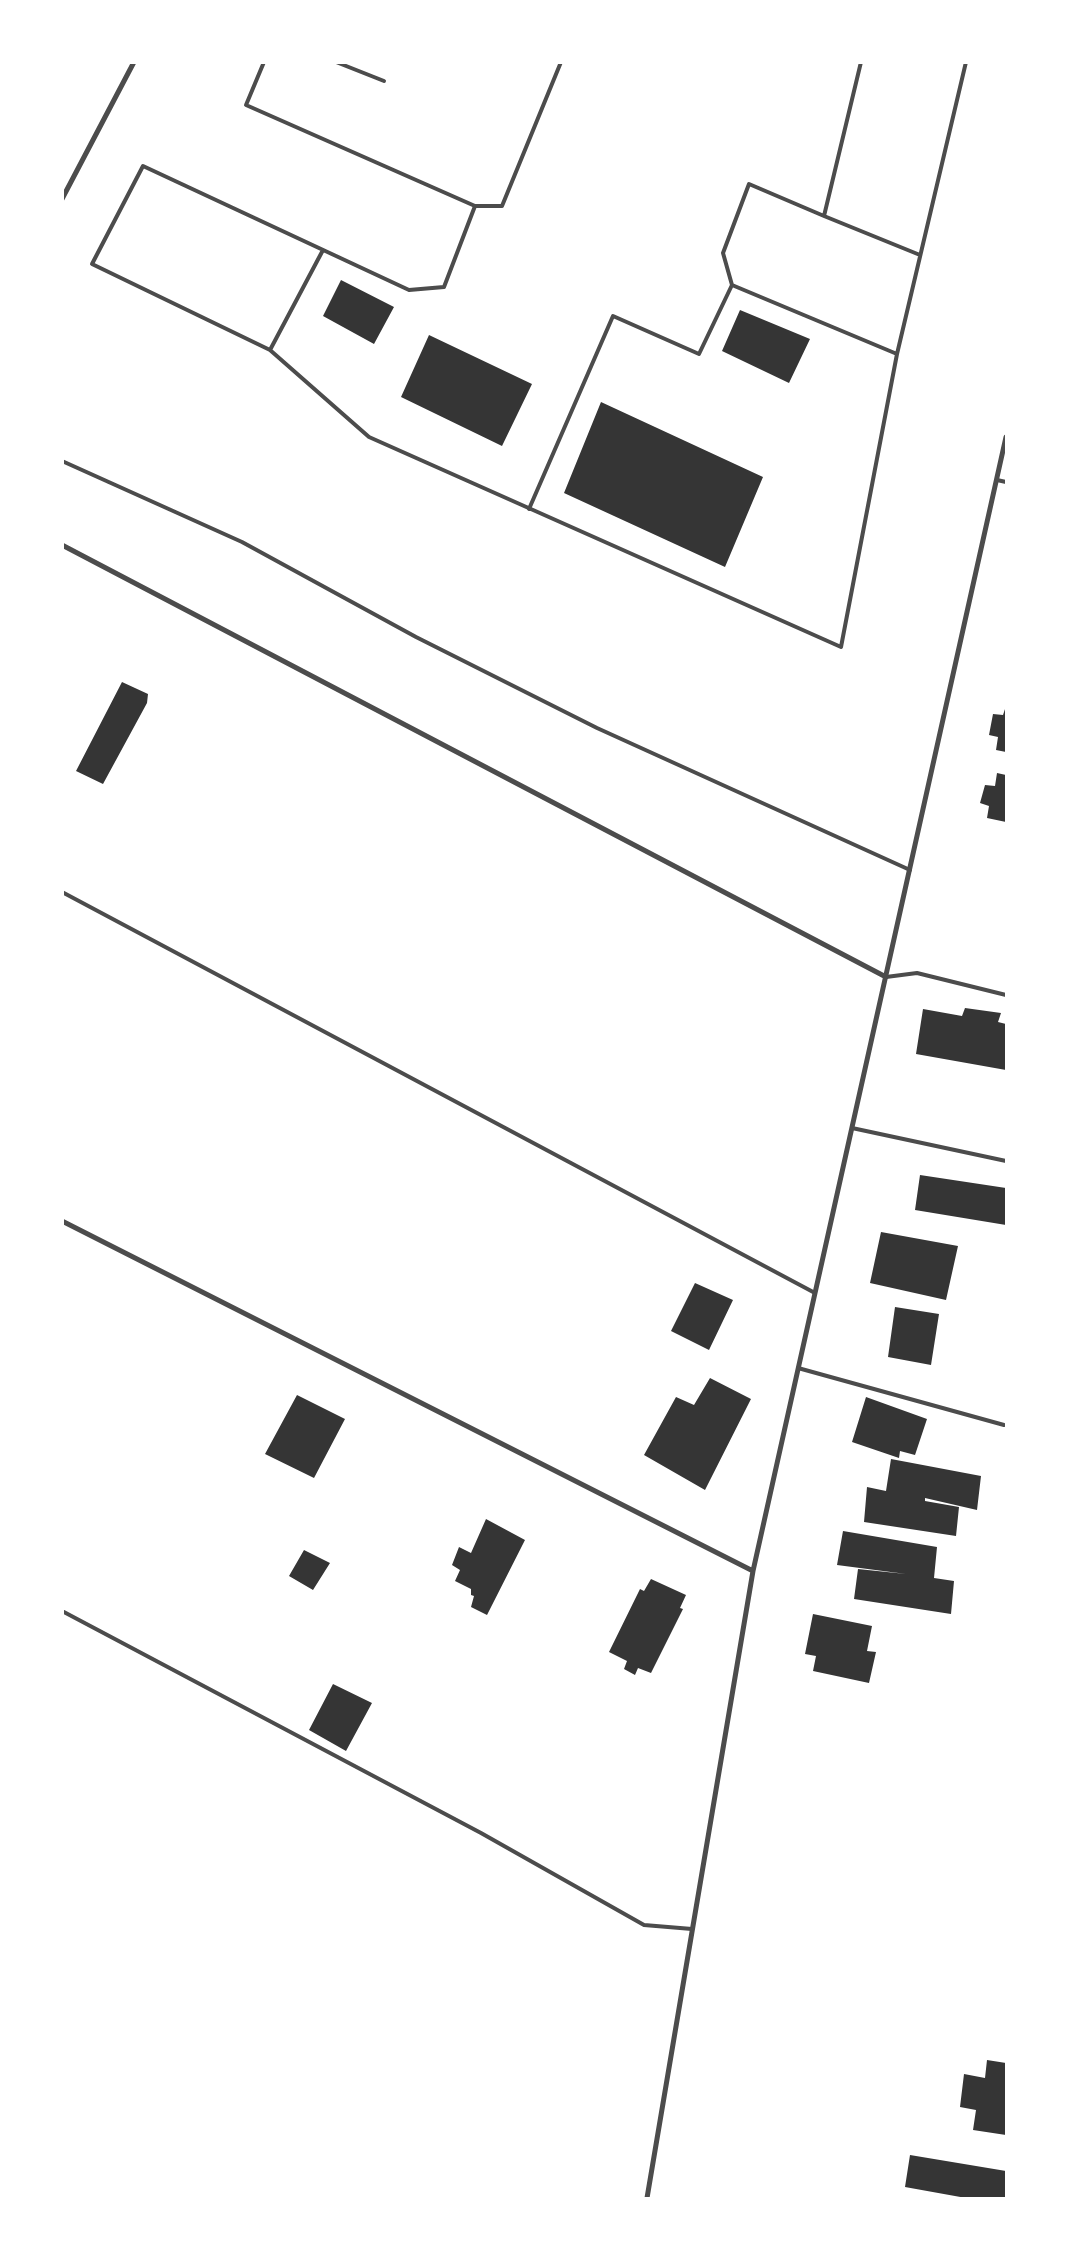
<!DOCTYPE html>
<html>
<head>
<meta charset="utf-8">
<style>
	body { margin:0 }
	#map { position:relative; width:1069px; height:2261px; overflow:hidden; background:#fff; font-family:Manrope,sans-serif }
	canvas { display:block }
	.frame { position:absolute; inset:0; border:64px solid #fff; pointer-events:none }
</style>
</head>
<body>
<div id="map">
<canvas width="1069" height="2261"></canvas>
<div class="frame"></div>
</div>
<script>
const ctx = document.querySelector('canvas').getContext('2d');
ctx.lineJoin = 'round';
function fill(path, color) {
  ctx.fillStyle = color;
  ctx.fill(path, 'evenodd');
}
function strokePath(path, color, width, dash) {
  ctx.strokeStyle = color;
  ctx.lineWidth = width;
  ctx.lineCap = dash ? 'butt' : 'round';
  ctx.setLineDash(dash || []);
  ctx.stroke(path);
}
fill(new Path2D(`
	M341 280 394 307 374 344 323 316Z
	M740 310 810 339 789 383 722 351Z
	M429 335 532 384 502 446 401 397Z
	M601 402 763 477 725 567 564 493Z
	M122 682 148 694 147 703 103 784 76 771Z
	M1006 706V752L996 750 998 737 989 735 993 714 1003 715Z
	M997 773 1006 775V822L987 818 989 806 980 803 985 785 995 786Z
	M965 1008 1001 1013 998 1022 1006 1024V1070L916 1054 923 1009 962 1016Z
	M920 1175 1006 1188V1225L915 1210Z
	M881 1232 958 1246 946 1300 870 1283Z
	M695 1283 733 1300 709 1350 671 1331Z
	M895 1307 939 1314 931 1365 888 1357Z
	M710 1378 751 1399 705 1490 644 1455 676 1397 694 1405Z
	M297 1395 345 1419 314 1478 265 1454Z
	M866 1397 927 1419 915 1455 900 1451 899 1458 852 1442Z
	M891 1459 981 1476 977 1510 925 1498V1501L959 1507 956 1536 864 1522 867 1487 886 1491Z
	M486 1519 525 1540 487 1615 471 1607 474 1596 471 1595V1589L455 1581 460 1570 452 1565 459 1547 471 1553Z
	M843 1531 937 1547 934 1578 954 1581 951 1614 854 1599 858 1569 906 1574 837 1565Z
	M304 1550 330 1563 313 1590 289 1576Z
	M651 1579 686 1595 680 1608 683 1609 651 1673 638 1668 635 1675 624 1669 627 1661 609 1652 640 1589 644 1591Z
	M813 1614 872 1626 867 1651 876 1652 869 1683 813 1671 816 1656 805 1654Z
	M333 1684 372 1703 346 1751 309 1730Z
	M987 2060 1006 2063V2135L973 2130 976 2110 960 2107 964 2074 985 2078Z
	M910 2155 1006 2171V2198H966L905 2187Z`), '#353535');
strokePath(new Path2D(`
	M264 62 246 105 475 206 444 287 409 290 143 166 92 264 270 350 369 437 841 647 897 354 966 62
	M336 62 384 81
	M475 206H502L561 62
	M824 216 920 255
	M732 285 897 354
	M270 350 323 250
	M62 461 242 542 416 637 597 728 910 870
	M997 480 1006 482
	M529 509 613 316 699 354 732 285 723 253 749 184 824 216 861 62
	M62 892 815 1293
	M886 977 917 973 1006 995
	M852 1128 1006 1161
	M798 1368 1004 1425
	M62 1611 481 1833 644 1925 692 1929`), '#4c4c4c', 4);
strokePath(new Path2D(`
	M62 199 134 62
	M62 545 886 977
	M62 1221 753 1571
	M647 2198 753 1571 1006 437`), '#4c4c4c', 5);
</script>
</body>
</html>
